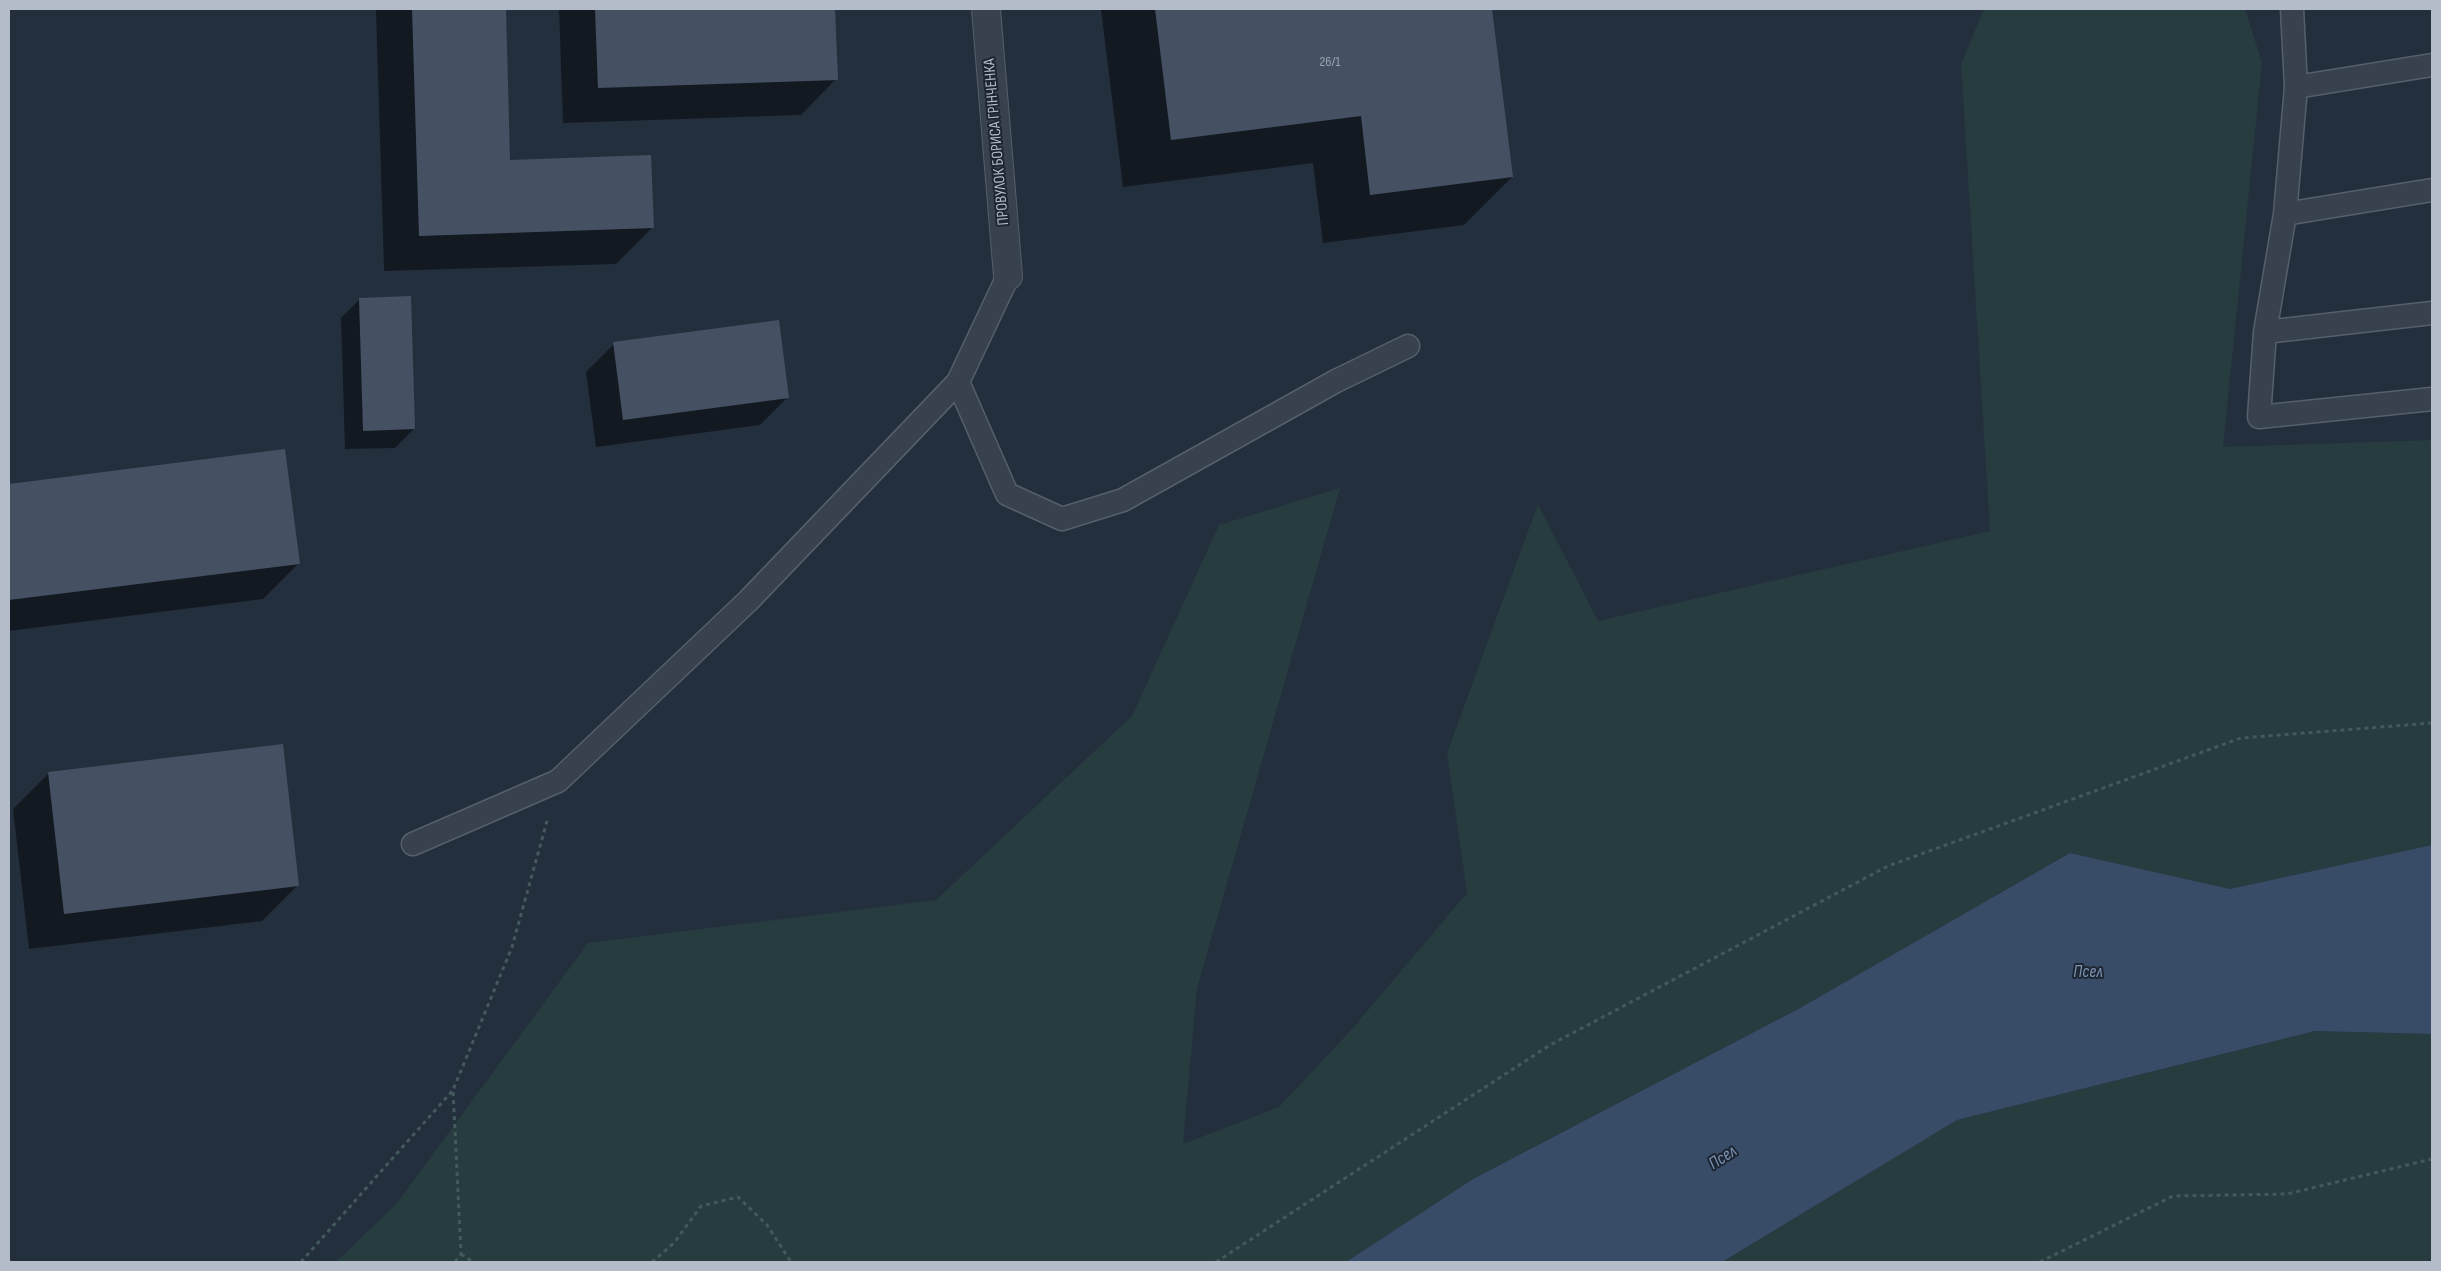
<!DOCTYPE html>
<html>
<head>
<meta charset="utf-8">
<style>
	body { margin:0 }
	#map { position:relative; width:2441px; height:1271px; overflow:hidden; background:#242f3e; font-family:"Sofia Sans Condensed",sans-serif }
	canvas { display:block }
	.frame { position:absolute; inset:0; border:10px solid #b4bcc9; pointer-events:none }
</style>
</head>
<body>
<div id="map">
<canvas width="2441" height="1271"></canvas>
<div class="frame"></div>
</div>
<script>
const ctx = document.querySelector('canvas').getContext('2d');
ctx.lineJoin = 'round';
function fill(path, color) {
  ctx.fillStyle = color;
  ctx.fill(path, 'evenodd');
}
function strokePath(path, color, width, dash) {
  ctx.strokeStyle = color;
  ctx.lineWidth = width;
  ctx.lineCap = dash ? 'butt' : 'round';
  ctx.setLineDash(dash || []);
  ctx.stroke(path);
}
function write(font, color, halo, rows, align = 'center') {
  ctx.font = font + ' "Sofia Sans Condensed",sans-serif';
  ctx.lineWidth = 4;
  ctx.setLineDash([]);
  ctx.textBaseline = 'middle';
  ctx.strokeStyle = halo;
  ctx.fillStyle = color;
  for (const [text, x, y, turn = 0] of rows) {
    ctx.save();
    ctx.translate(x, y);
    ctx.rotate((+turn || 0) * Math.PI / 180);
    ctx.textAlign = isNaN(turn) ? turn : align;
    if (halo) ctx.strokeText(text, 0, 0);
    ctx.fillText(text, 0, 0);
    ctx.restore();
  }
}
fill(new Path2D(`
	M1984 9H2245L2262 63 2223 447 2432 440V845L2230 889 2070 853 1800 1008 1473 1179 1346 1262H336L397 1203 588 943 936 900 1132 716 1219 525 1340 488 1197 988 1183 1144 1279 1107 1352 1029 1467 893 1447 753 1538 504 1598 621 1990 531 1961 64Z
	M2315 1031 2432 1034V1262H1722L1957 1120Z`), '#263c3f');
fill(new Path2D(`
	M2432 845V1034L2315 1031 1957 1120 1722 1262H1346L1473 1179 1800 1008 2070 853 2230 889Z`), '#394c67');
fill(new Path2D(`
	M376 9H504L509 161 652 228 616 264 384 271Z
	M559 9H834L836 79 801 115 563 123Z
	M1101 9H1491L1512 177 1464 225 1323 243 1313 163 1123 187Z
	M360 299 414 429 395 448 345 449 341 318Z
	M614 344 788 397 760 425 596 447 586 372Z
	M284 450 299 563 263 599 9 631V485Z
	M49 773 298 885 262 921 29 949 13 809Z`), '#0007');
fill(new Path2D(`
	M412 9H506L510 160 651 155 654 228 419 236Z
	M595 9H835L838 80 598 88Z
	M1155 9H1492L1513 177 1370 195 1361 116 1171 140Z
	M411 296 415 429 363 431 359 298Z
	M779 320 789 398 623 420 613 342Z
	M285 449 300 564 9 600V484Z
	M283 744 299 886 64 914 48 772Z`), '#455162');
const service = new Path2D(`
	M2292 9 2296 87 2285 214 2265 332 2259 417 2432 399
	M2296 87 2432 65
	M2285 214 2432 190
	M2265 332 2432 313
	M958 382 1007 494 1062 519 1123 500 1336 381 1408 346
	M413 844 558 781 748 601 958 382 1008 276`);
const minor = new Path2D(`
	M986 9 1008 276`);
strokePath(service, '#565f6c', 25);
strokePath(minor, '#565f6c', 30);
strokePath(new Path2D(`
	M461 1254 473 1262
	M301 1262 453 1090
	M455 1262 461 1254 453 1090 512 947 547 821
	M652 1262 674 1243 701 1206 738 1197 767 1225 791 1262
	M1216 1262 1550 1045 1888 866 2241 738 2432 723
	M2040 1262 2173 1196 2287 1194 2432 1159`), '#44595c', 3, [4, 4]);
strokePath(service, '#38414e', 22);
strokePath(minor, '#38414e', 28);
write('14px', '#98a1af', null, [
	["26/1",1330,62]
]);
write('16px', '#b4bcc9', '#1d2633', [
	["ПРОВУЛОК БОРИСА ГРІНЧЕНКА",997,142,-95]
]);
write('italic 18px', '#7c92b1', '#1d2633', [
	["Псел",2088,972],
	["Псел",1723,1158,-33]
]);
</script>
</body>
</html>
